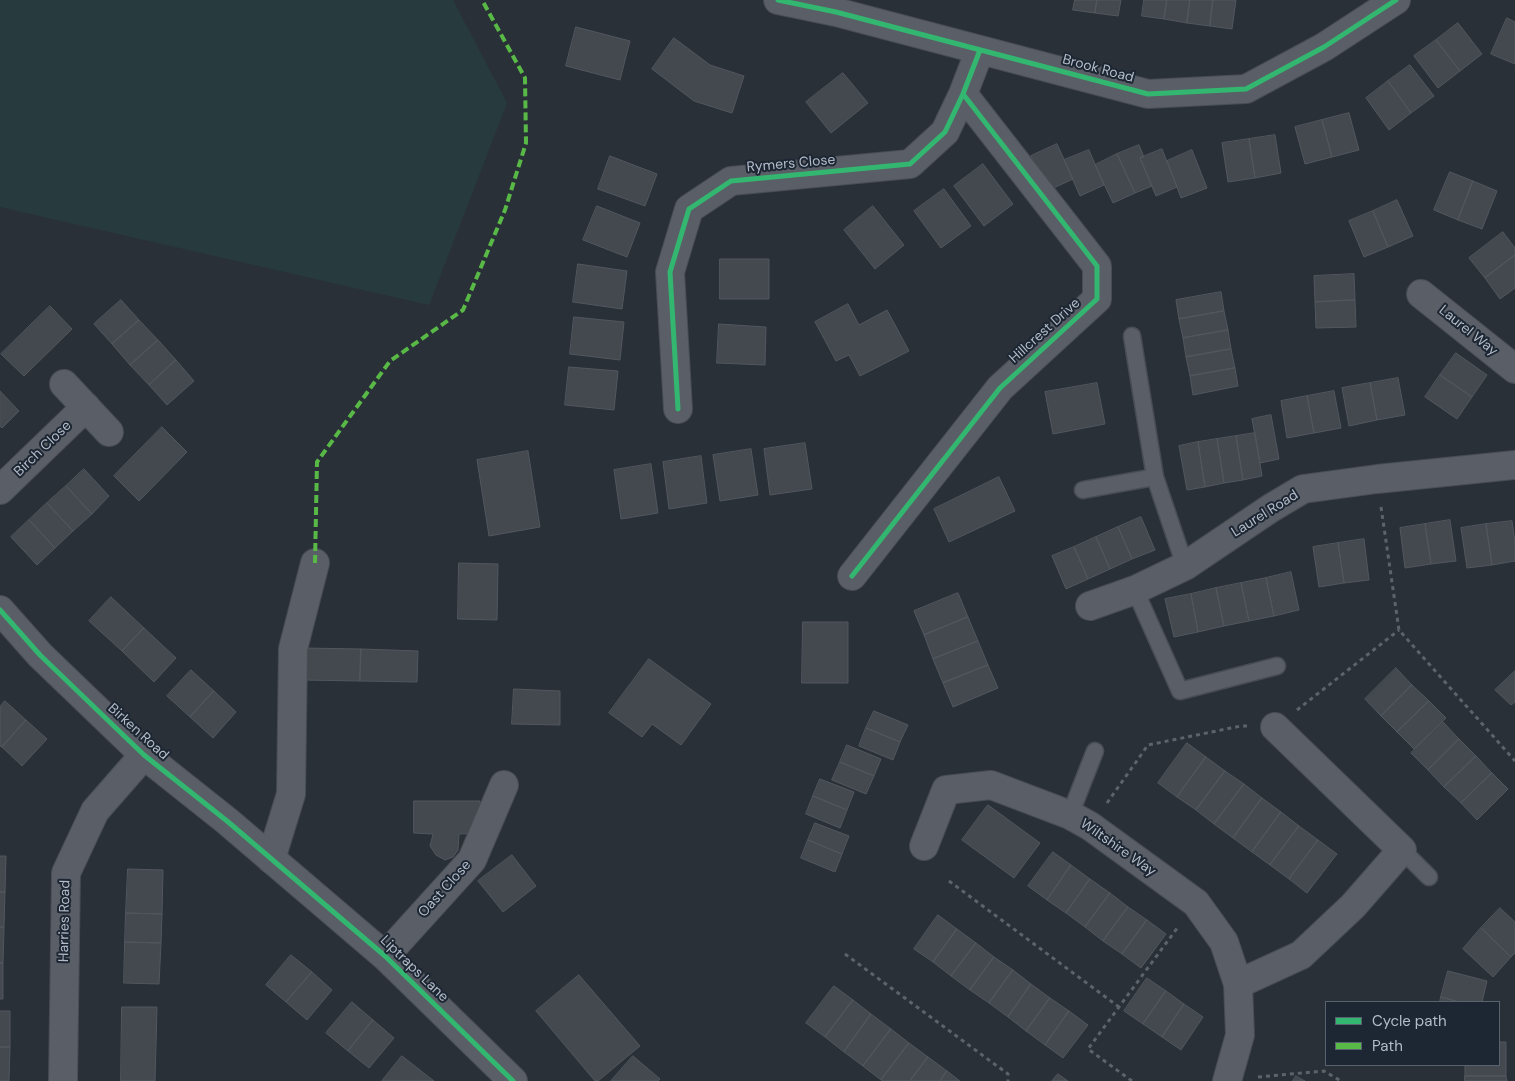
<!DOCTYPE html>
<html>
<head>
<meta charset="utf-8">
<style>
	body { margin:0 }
	#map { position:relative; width:1515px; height:1081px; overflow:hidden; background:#2a3038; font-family:"DM Sans",sans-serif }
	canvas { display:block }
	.legend { position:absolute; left:1325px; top:1001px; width:175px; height:65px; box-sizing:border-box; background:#1d2633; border:1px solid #59626f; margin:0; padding:6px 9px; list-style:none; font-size:15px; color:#b4bcc9 }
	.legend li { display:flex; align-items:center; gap:10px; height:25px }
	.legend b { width:25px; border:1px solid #59626f }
</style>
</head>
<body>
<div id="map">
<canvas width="1515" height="1081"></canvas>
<ul class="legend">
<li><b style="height:6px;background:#33b770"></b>Cycle path</li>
<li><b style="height:6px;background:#58b947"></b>Path</li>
</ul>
</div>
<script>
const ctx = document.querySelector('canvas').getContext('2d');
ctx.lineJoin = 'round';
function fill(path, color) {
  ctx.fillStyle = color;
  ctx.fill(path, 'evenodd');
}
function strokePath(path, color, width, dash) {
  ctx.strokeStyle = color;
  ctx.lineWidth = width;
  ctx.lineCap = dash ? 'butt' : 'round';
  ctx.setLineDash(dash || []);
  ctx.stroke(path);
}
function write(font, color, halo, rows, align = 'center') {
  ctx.font = font + ' "DM Sans",sans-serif';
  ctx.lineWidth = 4;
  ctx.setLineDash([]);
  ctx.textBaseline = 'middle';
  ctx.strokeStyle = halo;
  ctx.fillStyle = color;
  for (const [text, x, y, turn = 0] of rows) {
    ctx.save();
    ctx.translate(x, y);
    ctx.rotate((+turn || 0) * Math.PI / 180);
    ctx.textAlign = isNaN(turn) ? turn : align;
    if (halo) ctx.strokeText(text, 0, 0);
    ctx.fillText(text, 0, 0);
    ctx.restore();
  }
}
fill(new Path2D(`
	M0 0H453L507 103 429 305 0 207Z`), '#273a3e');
const building = new Path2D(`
	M1075 0H1097L1095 13 1073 10Z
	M1097 0H1121L1118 16 1095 13Z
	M1144 0H1167L1164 19 1142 16Z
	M1167 0H1190L1187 23 1164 19Z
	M1190 0H1213L1210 26 1187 23Z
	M1213 0H1236L1232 29 1210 26Z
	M1507 18 1515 22V64L1491 54Z
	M1458 23 1482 54 1460 71 1436 40Z
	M576 27 630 41 620 80 566 66Z
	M674 38 710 65 744 76 732 113 694 101 652 69Z
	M1436 40 1460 71 1438 88 1414 56Z
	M1410 65 1434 96 1411 113 1388 81Z
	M843 73 868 103 831 133 806 102Z
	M1388 81 1411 113 1389 130 1366 98Z
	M1349 113 1359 150 1332 157 1322 120Z
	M1322 120 1332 157 1305 164 1295 127Z
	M1275 135 1281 173 1255 178 1249 139Z
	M1249 139 1255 178 1228 182 1222 143Z
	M1057 144 1073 179 1047 191 1031 156Z
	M1139 145 1144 157 1140 158 1152 186 1135 193 1117 154Z
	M1162 149 1177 187 1156 196 1140 158Z
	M1089 150 1104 185 1080 196 1064 160Z
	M1192 150 1207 188 1181 198 1167 161Z
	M1117 154 1135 193 1113 203 1095 165Z
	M610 156 657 174 645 206 598 189Z
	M983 164 1013 204 984 226 954 186Z
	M1450 172 1473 181 1458 220 1434 210Z
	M1473 181 1497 191 1482 229 1458 220Z
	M944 189 971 226 941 248 914 211Z
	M1397 200 1413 236 1388 247 1373 211Z
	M597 206 640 223 627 257 583 240Z
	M873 206 904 245 875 269 844 230Z
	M1373 211 1388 247 1364 257 1349 221Z
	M1503 232 1515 248V255L1485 278 1469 258Z
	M1515 255V288L1500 299 1485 278Z
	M720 259H769V299H720Z
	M578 264 627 271 622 309 573 302Z
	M1354 274 1355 300 1315 302 1314 276Z
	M1221 292 1224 311 1179 319 1176 300Z
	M121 300 139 320 112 344 94 324Z
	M1355 300 1356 327 1316 328 1315 302Z
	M848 304 859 325 887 310 909 351 860 376 849 355 836 361 815 322Z
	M50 306 72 329 24 376 1 354Z
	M1224 311 1228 330 1183 338 1179 319Z
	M574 317 624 322 620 360 570 354Z
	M139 320 158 340 130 365 112 344Z
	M719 324 766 327 765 365 717 363Z
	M1228 330 1231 349 1186 357 1183 338Z
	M158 340 176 360 149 385 130 365Z
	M1231 349 1235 368 1190 376 1186 357Z
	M1456 353 1487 375 1472 397 1440 375Z
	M176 360 194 381 167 405 149 385Z
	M569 367 618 371 614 410 565 405Z
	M1235 368 1238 386 1193 395 1190 376Z
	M1440 375 1472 397 1457 419 1425 397Z
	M1398 378 1405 415 1377 420 1370 383Z
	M1097 383 1105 424 1053 434 1045 392Z
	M1370 383 1377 420 1349 426 1342 388Z
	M0 391 19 411 2 428 0 426Z
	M1334 391 1341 428 1314 433 1307 396Z
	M1307 396 1314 433 1287 438 1281 401Z
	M1271 415 1279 459 1260 463 1252 419Z
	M162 427 187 452 139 501 114 476Z
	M1255 433 1262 476 1243 480 1236 436Z
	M1236 436 1243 480 1224 483 1217 439Z
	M1217 439 1224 483 1205 487 1198 442Z
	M1198 442 1205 487 1187 490 1179 446Z
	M805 443 812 489 770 495 764 449Z
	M751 449 758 495 720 501 713 455Z
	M528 451 540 527 489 536 477 460Z
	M701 456 707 503 669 509 663 462Z
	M651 464 658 513 621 519 614 470Z
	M84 469 109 496 92 514 66 486Z
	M999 477 1015 511 949 542 934 509Z
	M66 486 92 514 73 531 47 503Z
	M47 503 73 531 55 548 29 520Z
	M1141 517 1155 550 1132 559 1118 527Z
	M29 520 55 548 37 565 11 537Z
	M1450 520 1456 561 1431 564 1425 524Z
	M1512 521 1515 542V561L1492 565 1486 524Z
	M1425 524 1431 564 1405 568 1400 528Z
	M1486 524 1492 565 1467 568 1461 528Z
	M1118 527 1132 559 1110 569 1096 537Z
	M1096 537 1110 569 1088 579 1074 547Z
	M1364 539 1369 580 1344 583 1338 543Z
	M1338 543 1344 583 1319 587 1313 547Z
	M1074 547 1088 579 1066 589 1052 556Z
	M459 563 498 564 497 620 458 619Z
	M1291 572 1299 610 1274 616 1266 578Z
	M1266 578 1274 616 1249 621 1241 583Z
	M1241 583 1249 621 1224 626 1216 588Z
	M1216 588 1224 626 1198 632 1191 594Z
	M958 593 968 617 924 635 914 611Z
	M1191 594 1198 632 1174 637 1165 599Z
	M111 597 144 628 122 651 89 621Z
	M968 617 978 641 933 659 924 635Z
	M803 622H848V683H802Z
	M144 628 176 658 154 682 122 651Z
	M978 641 988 665 943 683 933 659Z
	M303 648 361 649 360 681 302 680Z
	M361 649 418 651 417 682 360 681Z
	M649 659 711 704 681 745 652 724 642 737 609 713Z
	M988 665 998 688 953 707 943 683Z
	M1396 668 1412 685 1381 716 1365 699Z
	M191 670 214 691 190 717 167 696Z
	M1515 671V702L1511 705 1495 690Z
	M1412 685 1429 701 1397 732 1381 716Z
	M514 689 560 691V725L512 724Z
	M214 691 236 712 213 738 190 717Z
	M5 701 26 720 2 747 0 746V707Z
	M1429 701 1446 718 1414 749 1397 732Z
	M874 711 908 725 900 742 866 728Z
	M26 720 47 739 22 766 2 747Z
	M1443 722 1459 739 1428 770 1411 753Z
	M866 728 900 742 893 760 859 746Z
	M1459 739 1476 756 1444 787 1428 770Z
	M1187 743 1206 757 1177 797 1158 783Z
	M847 745 881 759 874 776 840 762Z
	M1476 756 1492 773 1461 803 1444 787Z
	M1206 757 1225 771 1196 810 1177 797Z
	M840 762 874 776 866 794 832 780Z
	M1225 771 1244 784 1214 824 1196 810Z
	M1492 773 1508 789 1477 820 1461 803Z
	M820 779 854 792 847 810 813 796Z
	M1244 784 1262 798 1233 838 1214 824Z
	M813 796 847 810 840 828 806 814Z
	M1262 798 1281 812 1252 852 1233 838Z
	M414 801H480V833L459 834 458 850 453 857 445 860 436 855 430 846 433 834 414 833Z
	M988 805 1040 843 1014 878 962 840Z
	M1281 812 1299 826 1270 865 1252 852Z
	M815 823 849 836 842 854 808 840Z
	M1299 826 1318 840 1289 879 1270 865Z
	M808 840 842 854 835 872 801 858Z
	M1318 840 1337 854 1307 893 1289 879Z
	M1053 852 1071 865 1047 900 1028 886Z
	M512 855 536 886 503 912 478 881Z
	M0 856H6L5 892H0Z
	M1071 865 1090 879 1066 913 1047 900Z
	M128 869 163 870 162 914 126 913Z
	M1090 879 1110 893 1085 927 1066 913Z
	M0 892H5L4 927H0Z
	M1110 893 1128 907 1103 941 1085 927Z
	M1128 907 1147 920 1122 954 1103 941Z
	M1500 908 1515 922V953L1511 957 1481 928Z
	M126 913 162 914 161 943 125 942Z
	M938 915 957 929 933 962 914 949Z
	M1147 920 1166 934 1141 968 1122 954Z
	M0 927H4L3 963H0Z
	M1481 928 1511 957 1493 977 1463 949Z
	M957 929 976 943 951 976 933 962Z
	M125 942 161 943 159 984 124 983Z
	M976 943 994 957 970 990 951 976Z
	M291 955 312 972 286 1002 266 985Z
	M994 957 1013 970 989 1003 970 990Z
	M0 963H3V999H0Z
	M1013 970 1031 984 1008 1017 989 1003Z
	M1448 971 1487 981 1482 1002H1459L1441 997Z
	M312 972 332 990 307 1020 286 1002Z
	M579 975 640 1046 598 1081H595L536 1011Z
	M1147 978 1166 991 1143 1024 1124 1011Z
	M1031 984 1050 998 1026 1031 1008 1017Z
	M834 986 853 1000 825 1037 806 1023Z
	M1166 991 1184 1004 1162 1037 1143 1024Z
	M1441 997 1459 1002H1440Z
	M1050 998 1069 1011 1045 1045 1026 1031Z
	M853 1000 871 1014 844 1052 825 1037Z
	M352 1002 373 1020 348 1051 326 1033Z
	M1184 1004 1203 1017 1181 1050 1162 1037Z
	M122 1007H157L155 1081H121Z
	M0 1011H10V1047H0Z
	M1069 1011 1088 1025 1063 1058 1045 1045Z
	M871 1014 891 1029 863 1066 844 1052Z
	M373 1020 394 1038 369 1068 348 1051Z
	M891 1029 909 1043 881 1080 863 1066Z
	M1499 1042H1506V1076H1465V1065H1499Z
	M909 1043 928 1057 910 1081H883L881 1080Z
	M0 1047H10L9 1081H0Z
	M402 1056 434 1081H382Z
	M633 1056 660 1079 658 1081H611Z
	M928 1057 947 1071 940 1081H910Z
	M947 1071 960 1081H940Z
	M1058 1074 1068 1081H1052Z
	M1296 1076 1305 1081H1293Z
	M1465 1076H1506L1507 1081H1465Z`);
fill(building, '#444950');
strokePath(building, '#52575f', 1);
const service = new Path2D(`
	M1132 336 1155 477 1185 566
	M1083 490 1155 477
	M1135 590 1180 691 1277 666
	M1070 815 1095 751
	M1402 850 1429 877`);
const minor = new Path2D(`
	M778 0 836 12 1148 94 1246 89 1324 47 1396 0
	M1421 294 1515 369
	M64 384 109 432
	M678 409 670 272 689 209 731 181 910 164 945 132 963 94 980 50
	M0 490 86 407
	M852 576 1000 388 1097 299V266L963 94
	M1090 606 1135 590 1185 566 1271 508 1303 489 1377 479 1515 465
	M924 846 946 790 991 785 1070 815 1090 826 1196 903 1224 942 1238 984 1240 1035 1227 1081
	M271 859 291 794 293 649 315 563
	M385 956 472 860 504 785
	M1238 984 1301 955 1353 906 1402 850 1275 727
	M63 1081 66 873 95 811 144 755`);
const tertiary = new Path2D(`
	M0 610 40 655 144 755 227 821 385 956 513 1081`);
strokePath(service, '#484c53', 19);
strokePath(minor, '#484c53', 30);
strokePath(tertiary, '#484c53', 30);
strokePath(new Path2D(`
	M1381 507 1399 630 1515 761
	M1297 710 1399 630
	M1107 803 1148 745 1241 726H1247
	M949 881 1119 1007
	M845 954 1008 1074V1081
	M1258 1077 1324 1071 1341 1081
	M1132 1081 1088 1049 1178 927`), '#5d636a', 3, [4, 4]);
strokePath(service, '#5a5e66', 16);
strokePath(minor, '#5a5e66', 28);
strokePath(tertiary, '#5a5e66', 28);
strokePath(new Path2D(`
	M315 563 317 462 390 361 463 310 505 210 526 143 525 78 482 0`), '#58b947', 4, [8, 4]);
strokePath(new Path2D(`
	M778 0 836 12 1148 94 1246 89 1324 47 1396 0
	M678 409 670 272 689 209 731 181 910 164 945 132 963 94 980 50
	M852 576 1000 388 1097 299V266L963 94
	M0 610 40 655 144 755 227 821 385 956 513 1081`), '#33b770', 5);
write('14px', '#b4bcc9', '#1d2633', [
	["Brook Road",1098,69,15],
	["Rymers Close",791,164,-5],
	["Hillcrest Drive",1045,331,-42],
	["Laurel Way",1468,331,39],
	["Birch Close",43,449,-44],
	["Laurel Road",1265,514,-32],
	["Birken Road",138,732,42],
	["Wiltshire Way",1118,848,35],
	["Oast Close",445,889,-48],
	["Harries Road",65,921,-89],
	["Liptraps Lane",414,969,44]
]);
</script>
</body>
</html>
